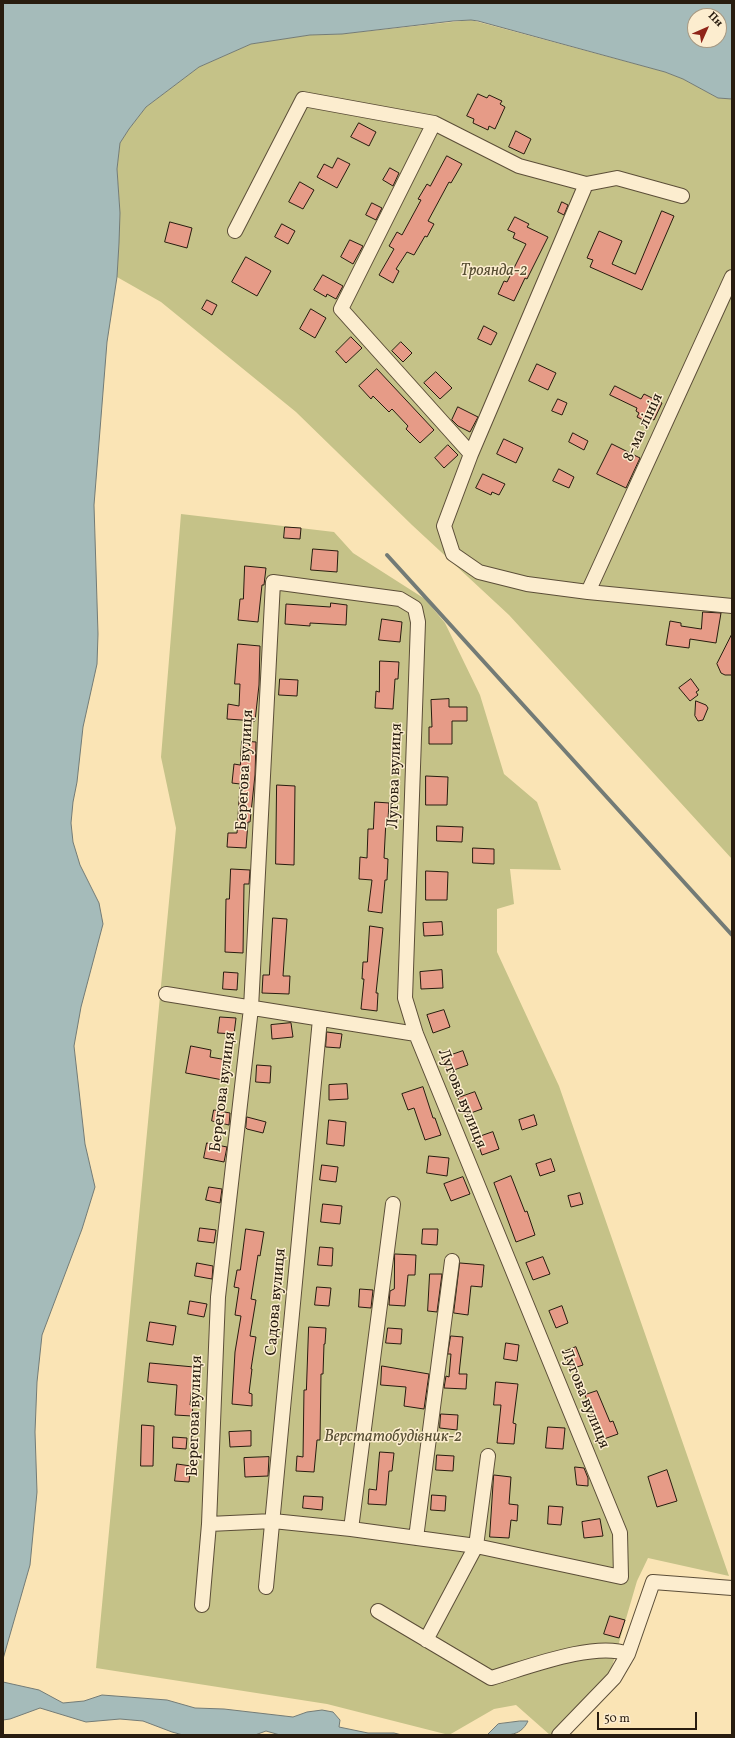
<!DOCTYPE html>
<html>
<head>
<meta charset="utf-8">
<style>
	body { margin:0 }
	#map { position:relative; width:735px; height:1738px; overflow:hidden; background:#fae4b5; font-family:Vollkorn,serif }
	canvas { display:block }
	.frame { position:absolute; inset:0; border:4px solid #281c0f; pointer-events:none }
	.north { position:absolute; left:687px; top:8px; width:40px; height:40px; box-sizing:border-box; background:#fcedcf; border:1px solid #a79982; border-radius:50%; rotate:45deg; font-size:11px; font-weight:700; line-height:16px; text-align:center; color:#281c0f }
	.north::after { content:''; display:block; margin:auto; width:14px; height:18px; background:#8f2418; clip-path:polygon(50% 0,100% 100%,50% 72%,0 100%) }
	.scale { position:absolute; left:597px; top:1712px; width:100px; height:18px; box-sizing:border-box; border:2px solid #281c0f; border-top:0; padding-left:5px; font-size:12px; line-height:14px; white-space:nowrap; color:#281c0f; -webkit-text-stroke:3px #fcedcf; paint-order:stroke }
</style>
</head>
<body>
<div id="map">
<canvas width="735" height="1738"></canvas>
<div class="frame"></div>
<div class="north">Пн</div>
<div class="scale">50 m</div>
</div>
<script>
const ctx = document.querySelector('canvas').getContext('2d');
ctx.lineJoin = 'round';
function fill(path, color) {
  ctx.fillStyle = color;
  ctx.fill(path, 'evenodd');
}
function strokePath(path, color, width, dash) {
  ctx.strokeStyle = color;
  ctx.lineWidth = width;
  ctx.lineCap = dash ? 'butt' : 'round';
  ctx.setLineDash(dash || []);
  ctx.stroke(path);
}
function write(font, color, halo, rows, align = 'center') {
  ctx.font = font + ' Vollkorn,serif';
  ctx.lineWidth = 3;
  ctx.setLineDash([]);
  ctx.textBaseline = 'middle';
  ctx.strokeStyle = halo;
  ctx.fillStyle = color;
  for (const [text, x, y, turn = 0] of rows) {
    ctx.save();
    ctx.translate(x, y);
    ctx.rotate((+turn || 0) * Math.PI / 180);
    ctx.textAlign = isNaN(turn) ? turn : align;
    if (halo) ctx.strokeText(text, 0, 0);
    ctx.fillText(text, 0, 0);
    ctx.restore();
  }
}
fill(new Path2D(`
	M471 20 665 72 683 79 718 98 732 99V859L509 615 412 525 296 412 161 302 117 277 120 213 117 169 120 143 129 129 146 107 199 67 251 44 310 35 342 34Z
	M181 514 334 532 353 553 425 599 445 623 480 695 504 774 537 802 561 870 510 869 514 904 497 909V952L559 1086 729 1576 648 1558 637 1581 611 1670 554 1735H550L516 1705 494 1709 449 1735 327 1704 96 1668 176 828 161 757Z`), '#c5c288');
const water = new Path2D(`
	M3 3H732V99L718 98 683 79 665 72 478 21 471 20 453 21 342 34 310 35 251 44 199 67 146 107 129 129 120 143 117 169 120 213 119 243 117 277 107 342 94 505 98 634 97 664 83 727 77 782 73 802 71 823 73 842 80 865 99 903 103 924 81 1007 74 1046 85 1144 95 1187 82 1229 42 1335 37 1382 35 1432 37 1492 30 1565 3 1659ZM695 16H719V40H695Z
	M3 1682 39 1690 63 1703 84 1701 102 1695 167 1700 195 1708 224 1709 293 1717 307 1712 322 1710 333 1712 340 1720 339 1727 368 1733H394L402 1735H280L266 1731 255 1735H183L172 1732 143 1721 120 1719 86 1722 40 1708 10 1719 3 1720Z
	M520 1721H528C520 1738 505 1735 487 1735L498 1724Z`);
fill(water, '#a5bbba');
strokePath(water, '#737b76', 1);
strokePath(new Path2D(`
	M387 555 732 935`), '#737b76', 4);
const building = new Path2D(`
	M478 94 487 98 489 95 502 101 500 104 505 107 495 129 489 126 488 130 473 123 474 119 467 116Z
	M359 123 376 132 369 146 351 137Z
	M516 131 531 139 524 154 509 147Z
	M447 156 462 164 451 183 449 182 428 221 434 224 427 237 425 236 414 255 407 252 396 269 399 271 393 283 379 275 394 249 389 246 397 232 402 235 421 200 418 199 427 184 430 186Z
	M338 158 350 164 337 188 317 177 324 164 332 168Z
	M390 168 399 173 393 186 383 180Z
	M300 182 314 190 303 209 289 202Z
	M562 202 568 205 564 215 558 212Z
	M372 203 382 208 376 220 366 215Z
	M662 211 674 216 642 290 590 267 593 260 587 258 599 231 622 241 612 264 635 274Z
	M515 217 529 224 527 227 548 237 527 279 525 278 514 301 498 294 504 281 507 282 526 244 513 238 515 233 508 230Z
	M170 222 192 228 187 248 165 242Z
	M282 224 295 231 288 244 275 237Z
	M350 240 363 246 353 264 341 257Z
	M246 257 271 271 257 296 232 282Z
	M323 275 343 286 336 299 327 294 326 297 314 290Z
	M207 300 217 305 212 315 202 309Z
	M311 309 326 318 315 338 300 329Z
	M484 326 497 333 491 345 478 339Z
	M351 337 362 348 346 363 336 352Z
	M401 342 412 353 403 362 392 351Z
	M537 364 556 373 548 390 529 381Z
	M377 369 434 430 420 443 406 429 408 426 392 409 389 412 373 396 371 399 359 386Z
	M436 372 452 388 440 399 424 383Z
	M615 386 641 399 644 394 662 403 654 420 651 419 649 423 637 417 639 413 636 411 637 408 610 395Z
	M558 399 567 403 562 415 552 411Z
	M458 407 478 417 470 432 458 426 452 420Z
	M573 433 588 441 584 450 569 442Z
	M504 439 523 448 516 463 497 454Z
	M612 444 640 458 626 488 597 474Z
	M448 445 458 455 444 468 435 458Z
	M559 469 574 477 569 488 553 481Z
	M483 474 505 484 499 495 492 492 491 495 476 488Z
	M285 527 301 528 300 539 284 538Z
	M313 549 338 551 337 572 311 570Z
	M245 566 266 568 264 585H262L258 622 238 620 240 599H243Z
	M331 603 347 605 346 625 310 623V626L285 624 286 604 330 607Z
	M703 612 721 613 716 643 690 639 689 648 666 645 670 621 681 623V626L701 629Z
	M382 619 402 622 400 642 379 640Z
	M732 634V675H725L721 673 717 664Z
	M238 644 260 646 259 685 255 721 227 719 228 704 239 706 240 684H235Z
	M380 661 399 662 398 679H395L393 709 375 708 376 691 379 692Z
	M280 679 298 680 297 696 279 695Z
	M691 679 699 690 696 692 698 695 690 701 679 688Z
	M449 699V707H467V721H452V744H429V727H432L431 700Z
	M696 701 706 705 708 708 703 720 698 721 695 716Z
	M242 741 256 742 255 775 250 822H248L246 848 227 847 228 833H237L240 784 232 783 234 764 240 765Z
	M426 776 448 777 447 805H426Z
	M277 785 295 786 294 865 276 864Z
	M375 802 389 803 388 820H386L384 858 388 859 387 880H385L382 913 368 911 372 880 359 879 360 857 367 858 368 829H373Z
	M437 826 463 827 462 842 437 841Z
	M473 848 494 849V864L473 863Z
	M231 869 250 870 249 884H244L243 953 225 952 226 899H229Z
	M426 871 448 872 447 900H426Z
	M273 918 287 919 283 976H290L289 994 262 993 263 975H269Z
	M442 922 443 935 424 936 423 923Z
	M370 926 383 928 376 993H378L377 1011 361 1009 364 979H362L363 962H367Z
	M442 970 443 988 421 989 420 972Z
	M224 972 238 973 237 990 223 989Z
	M444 1010 450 1027 433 1033 427 1015Z
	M220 1017 236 1018 234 1034 218 1033Z
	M291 1023 293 1037 272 1039 271 1025Z
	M327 1032 342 1034 340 1048 326 1047Z
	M191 1046 211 1050 210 1057 227 1060 223 1080 186 1073Z
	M463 1051 468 1065 448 1072 443 1058Z
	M257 1065 271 1066 270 1083 256 1082Z
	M347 1084 348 1099 329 1100V1085Z
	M423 1087 433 1118H435L441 1135 425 1140 414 1108 408 1110 402 1094Z
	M475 1092 482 1109 465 1115 458 1098Z
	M214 1110 230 1113 229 1125 212 1121Z
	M534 1115 537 1125 522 1130 519 1120Z
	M247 1117 266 1122 263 1133 247 1129 246 1128Z
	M329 1120 346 1122 344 1146 327 1144Z
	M493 1132 499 1149 482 1155 476 1138Z
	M207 1143 227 1147 224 1162 204 1158Z
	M429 1156 449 1158 447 1176 427 1173Z
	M551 1159 555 1171 540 1176 536 1164Z
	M322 1165 338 1167 336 1182 320 1180Z
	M511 1176 525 1212 527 1211 535 1235 516 1242 494 1183Z
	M463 1177 470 1194 451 1201 444 1184Z
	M209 1187 222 1189 220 1203 206 1200Z
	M580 1193 583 1204 571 1207 568 1196Z
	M323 1204 342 1206 340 1224 321 1222Z
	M200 1228 216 1230 214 1243 198 1241Z
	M246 1229 264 1232 260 1256 258 1255 251 1299 256 1300 250 1336 256 1337 251 1369H252L249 1393 252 1394V1406L232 1404 235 1352 241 1316 235 1315 239 1288 234 1287 237 1270H240Z
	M423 1229H438L437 1245 422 1244Z
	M320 1247 333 1248 332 1266 318 1265Z
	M395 1254 416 1255 415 1275H408L405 1306 389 1305 390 1291 394 1289Z
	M543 1257 550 1274 533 1280 526 1263Z
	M197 1263 213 1266 212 1279 195 1276Z
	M460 1263 484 1265 482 1287 471 1286 468 1315 454 1313Z
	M430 1274H442L437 1312 428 1311Z
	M317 1287 331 1288 329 1306 315 1305Z
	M360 1289 373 1290 371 1308 359 1307Z
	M190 1301 207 1304 204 1317 188 1314Z
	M562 1306 568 1323 556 1328 549 1311Z
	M150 1322 176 1326 173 1345 147 1341Z
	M309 1327 326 1328 325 1344H324L323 1374H321L320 1440H317L314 1472 296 1471 297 1456 303 1457 304 1390H306Z
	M388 1328 402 1329 401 1344 386 1343Z
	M451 1336 463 1337 459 1374H467L466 1389 444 1388 446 1376 449 1377 451 1354H448Z
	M506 1343 519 1345 517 1361 504 1359Z
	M576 1347 583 1365 571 1369 564 1352Z
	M150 1363 194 1367 190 1405H193L192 1416 175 1415 177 1385 148 1382Z
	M382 1366 429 1374 424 1409 404 1406 406 1387 381 1385Z
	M496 1382 518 1384 513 1423 516 1424 514 1444 497 1443 501 1405H494Z
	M597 1391 610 1422 613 1421 618 1434 601 1440 585 1395Z
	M441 1414 458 1415 457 1430 440 1428Z
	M142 1425 154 1426 153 1466H141Z
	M548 1427 565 1428 563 1449 546 1448Z
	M251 1431V1446L230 1447 229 1432Z
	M173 1437 187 1438 186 1449 173 1448Z
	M380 1452 394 1453 392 1471H389L386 1505 368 1504 369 1489 376 1490Z
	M437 1455 454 1456 453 1471 436 1470Z
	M269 1457 268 1476 245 1477 244 1458Z
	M177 1464 191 1466 189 1482 175 1481Z
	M575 1467 584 1468 588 1478V1486L577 1485Z
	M667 1470 677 1501 657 1507 648 1477Z
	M494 1475 511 1477 509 1504 518 1505 517 1521 511 1520 509 1538 490 1537Z
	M432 1495 446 1496 445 1511 431 1510Z
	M304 1496 323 1497 322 1510 303 1508Z
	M549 1506 563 1507 561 1525 548 1524Z
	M600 1519 603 1536 584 1538 582 1522Z
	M610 1616 625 1620 619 1638 604 1634Z`);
fill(building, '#e69b87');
strokePath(building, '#281c0f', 1);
const minor = new Path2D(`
	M434 123 341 309 471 454
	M586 184 471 454 444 526 453 554 479 572 527 584 588 592 732 606
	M235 231 303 99 434 123 519 166 586 184 617 178 682 196
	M588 592 732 277
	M166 994 416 1034
	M351 1529 393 1204
	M416 1538 452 1261
	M266 1587 320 1019
	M202 1605 209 1524 218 1297 251 1008 273 582 400 599 415 608 418 622 405 998 416 1034 620 1533 621 1577 476 1546 351 1529 273 1521 209 1524
	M378 1611 491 1678C526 1668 594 1641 628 1654
	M426 1640 476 1546 488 1456
	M559 1735 614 1678 628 1654 653 1582 732 1588`);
strokePath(minor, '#5c4e38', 16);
strokePath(minor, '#fcedcf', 14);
write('italic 16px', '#574e33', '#fcedcf', [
	["Троянда-2",494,272],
	["Верстатобудівник-2",393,1438]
]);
write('16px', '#281c0f', '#fcedcf', [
	["8-ма лінія",644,428,-65],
	["Берегова вулиця",246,770,-87],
	["Лугова вулиця",396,776,-88],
	["Берегова вулиця",224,1092,-83],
	["Лугова вулиця",461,1099,68],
	["Садова вулиця",277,1302,-85],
	["Лугова вулиця",584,1399,68],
	["Берегова вулиця",196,1416,-88]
]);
</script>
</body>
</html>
